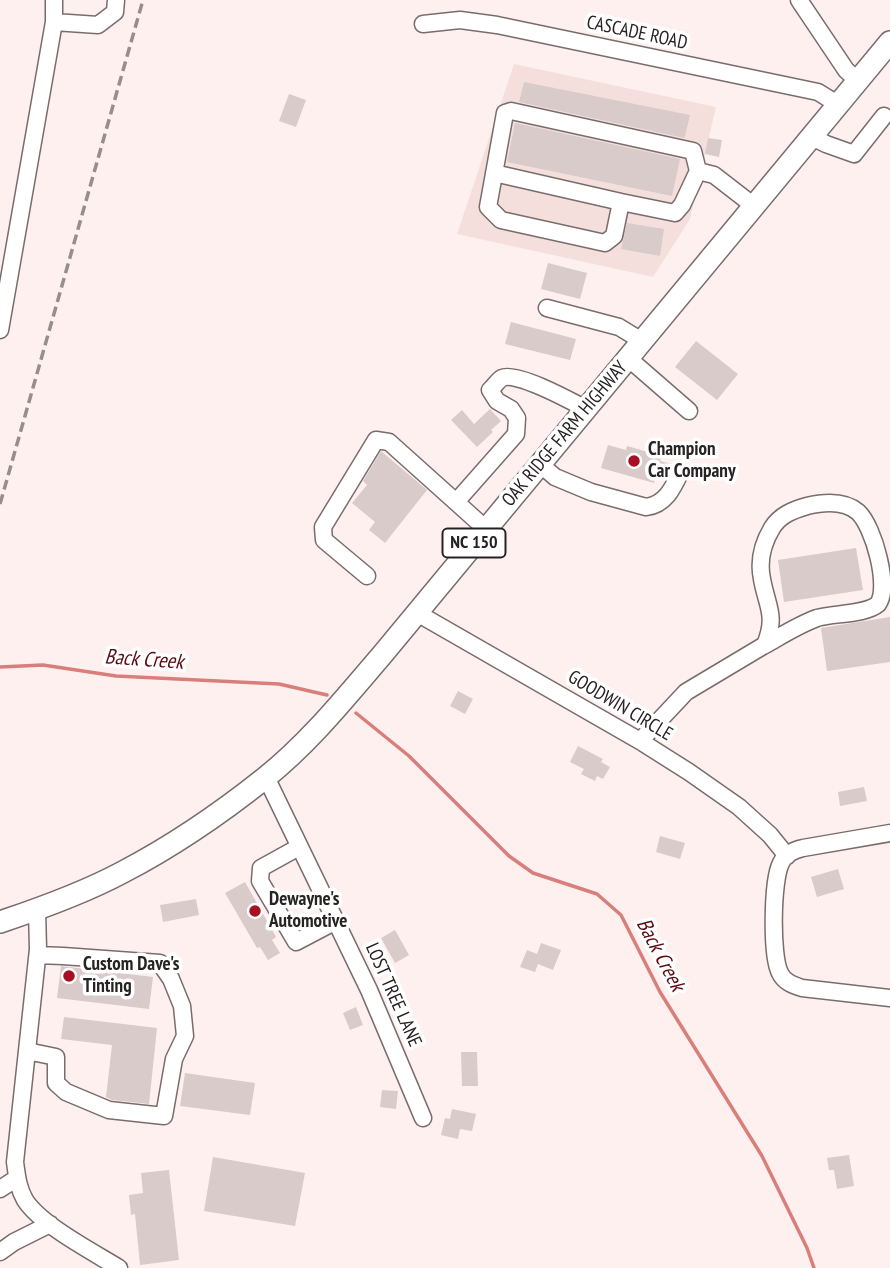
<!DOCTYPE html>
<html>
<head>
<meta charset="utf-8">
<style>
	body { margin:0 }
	canvas { display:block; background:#fef0ef }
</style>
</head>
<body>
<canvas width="890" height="1268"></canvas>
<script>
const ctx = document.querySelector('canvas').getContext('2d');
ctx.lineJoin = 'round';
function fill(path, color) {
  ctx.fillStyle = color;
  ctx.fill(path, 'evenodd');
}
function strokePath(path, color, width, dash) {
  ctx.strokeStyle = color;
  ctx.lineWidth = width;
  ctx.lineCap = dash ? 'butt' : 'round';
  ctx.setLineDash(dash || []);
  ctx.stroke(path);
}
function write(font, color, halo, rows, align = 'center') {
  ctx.font = font + ' "PT Sans Narrow",sans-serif';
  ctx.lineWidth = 7;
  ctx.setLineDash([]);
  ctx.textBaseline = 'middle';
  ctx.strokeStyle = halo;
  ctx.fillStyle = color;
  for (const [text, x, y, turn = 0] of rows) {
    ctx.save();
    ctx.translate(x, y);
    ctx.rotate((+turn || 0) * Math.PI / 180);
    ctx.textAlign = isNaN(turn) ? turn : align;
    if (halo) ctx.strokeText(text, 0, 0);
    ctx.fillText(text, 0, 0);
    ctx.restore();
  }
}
fill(new Path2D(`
	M514 64 716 107 690 219 653 277 457 234Z`), '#f5dfdd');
strokePath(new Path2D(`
	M0 667 43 665 116 676 279 684 327 695
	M356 713 409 756 509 856 533 873 597 894 621 915 660 992 762 1156 807 1248 814 1268`), '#d97f7b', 3.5);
fill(new Path2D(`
	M524 82 690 115 685 136 684 138 519 102Z
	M289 94 306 100 296 127 279 121Z
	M515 123 680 159 672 196 507 162Z
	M708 138 722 140 719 157 705 154Z
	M627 223 664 229 660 256 621 249Z
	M548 263 587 273 580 299 541 289Z
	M511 322 576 339 570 360 505 344Z
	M696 341 738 374 717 400 675 367Z
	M490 409 501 421 491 430 493 432 477 447 451 420 462 410 474 424Z
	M608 445 626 450 627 446 662 456 660 461 672 464 670 469 665 480 655 477 654 483 601 468Z
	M381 451 427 490 385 543 369 530 375 522 352 503 367 485 363 481Z
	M856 548 863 590 784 602 778 560Z
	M890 617V662L827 671 821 628Z
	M458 691 473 699 465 714 450 706Z
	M578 746 603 759 601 762 610 767 603 779 597 776 595 781 581 774 584 769 570 762Z
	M864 787 867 801 840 806 838 792Z
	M660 836 685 843 680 859 656 852Z
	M838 869 844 889 817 897 811 877Z
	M245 882 276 937 272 940 280 953 268 960 260 947 257 948 225 893Z
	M196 899 199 915 163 922 160 905Z
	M395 930 409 955 395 963 381 938Z
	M541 943 561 950 553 970 538 964 535 972 520 967 527 950 537 954Z
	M61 966 153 977 149 1009 57 998Z
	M356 1007 363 1025 350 1030 343 1013Z
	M64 1017 157 1028 149 1104 112 1100 106 1097 112 1045 61 1039Z
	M461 1052H477L478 1086H462Z
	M185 1073 255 1083 250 1115 180 1106Z
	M382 1090 398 1091 396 1109 380 1107Z
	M452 1109 476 1114 472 1131 460 1129 458 1139 441 1135 445 1118 450 1119Z
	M849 1155 854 1186 837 1189 834 1170H829L827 1158Z
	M213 1157 305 1173 295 1226 204 1211Z
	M169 1170 179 1260 140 1265 135 1214 131 1215 129 1195 143 1193 141 1173Z`), '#d8cbca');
const minor = new Path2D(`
	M799 0 846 70 858 81
	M54 22 98 25 115 12 116 0
	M423 24 460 20 497 25 818 92 839 105
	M812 137 826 144 854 154 884 116
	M698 171 682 205 675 213 621 202 614 236 605 243 501 220 488 207 505 113 511 111 693 151 698 171 714 175 754 206
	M494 173 621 202
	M547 308 619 327 642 341
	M0 330 54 22V0
	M628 358 689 411
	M540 464 555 477 591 492 646 507C665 505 673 488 680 473
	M456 502 516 434 517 418 511 409 497 401 490 390C494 387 498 380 502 378 516 371 571 401 586 409
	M367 576 324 540 323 527 376 440 389 442 486 529
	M417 613 640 741 689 772 739 807 770 835 787 856
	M640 741 686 692 763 646 765 645C781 636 798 625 817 618 833 613 865 615 878 604 890 587 874 527 858 512 844 500 824 502 807 506 793 510 780 515 772 528 763 543 758 560 762 579 767 607 777 615 765 645
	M266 777 369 990 423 1118
	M890 833 803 848C794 850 785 854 781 863 772 880 771 956 780 973 784 982 793 985 802 988L890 998
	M299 847 261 868 260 881 296 942 336 921
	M37 910 38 949 15 1162C17 1176 18 1188 25 1200 41 1225 93 1252 119 1268
	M27 1051 56 1057V1083L66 1092 109 1110 164 1116 174 1059 185 1036 182 1006 171 979 160 963 63 956 38 955
	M0 1189 17 1178
	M0 1252 14 1242 50 1224`);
const major = new Path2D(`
	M0 922C42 908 84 893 123 872 173 846 221 813 265 778 309 743 345 698 382 655L890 42`);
strokePath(minor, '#796d6c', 19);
strokePath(major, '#796d6c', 24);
strokePath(minor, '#fff', 16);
strokePath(major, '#fff', 21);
strokePath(new Path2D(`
	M0 504 143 0`), '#978d8d', 3.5, [10, 5]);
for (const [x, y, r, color] of [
	[634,461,7,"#a71023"],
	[255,911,7,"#a71023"],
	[69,976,7,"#a71023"]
]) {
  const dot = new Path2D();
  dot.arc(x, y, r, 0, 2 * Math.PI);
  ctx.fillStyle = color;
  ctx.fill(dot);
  strokePath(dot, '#fff', 2.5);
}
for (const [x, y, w] of [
	[474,543,63]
]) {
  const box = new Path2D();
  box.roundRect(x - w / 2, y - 14.5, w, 29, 5);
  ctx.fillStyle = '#fff';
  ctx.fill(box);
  strokePath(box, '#282323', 2);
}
write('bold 18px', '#282323', null, [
	["NC 150",474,543]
]);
write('19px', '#282323', '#fff', [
	["CASCADE ROAD",637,33,12],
	["OAK RIDGE FARM HIGHWAY",565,434,-50],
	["GOODWIN CIRCLE",620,706,31],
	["LOST TREE LANE",393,995,66]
]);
write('bold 19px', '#282323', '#fff', [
	["Champion",648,450],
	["Car Company",648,472],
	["Dewayne's",269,900],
	["Automotive",269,922],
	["Custom Dave's",83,965],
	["Tinting",83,987]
], 'left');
write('italic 21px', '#5d0b12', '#fff', [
	["Back Creek",144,660,4],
	["Back Creek",660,955,62]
]);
</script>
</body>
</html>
